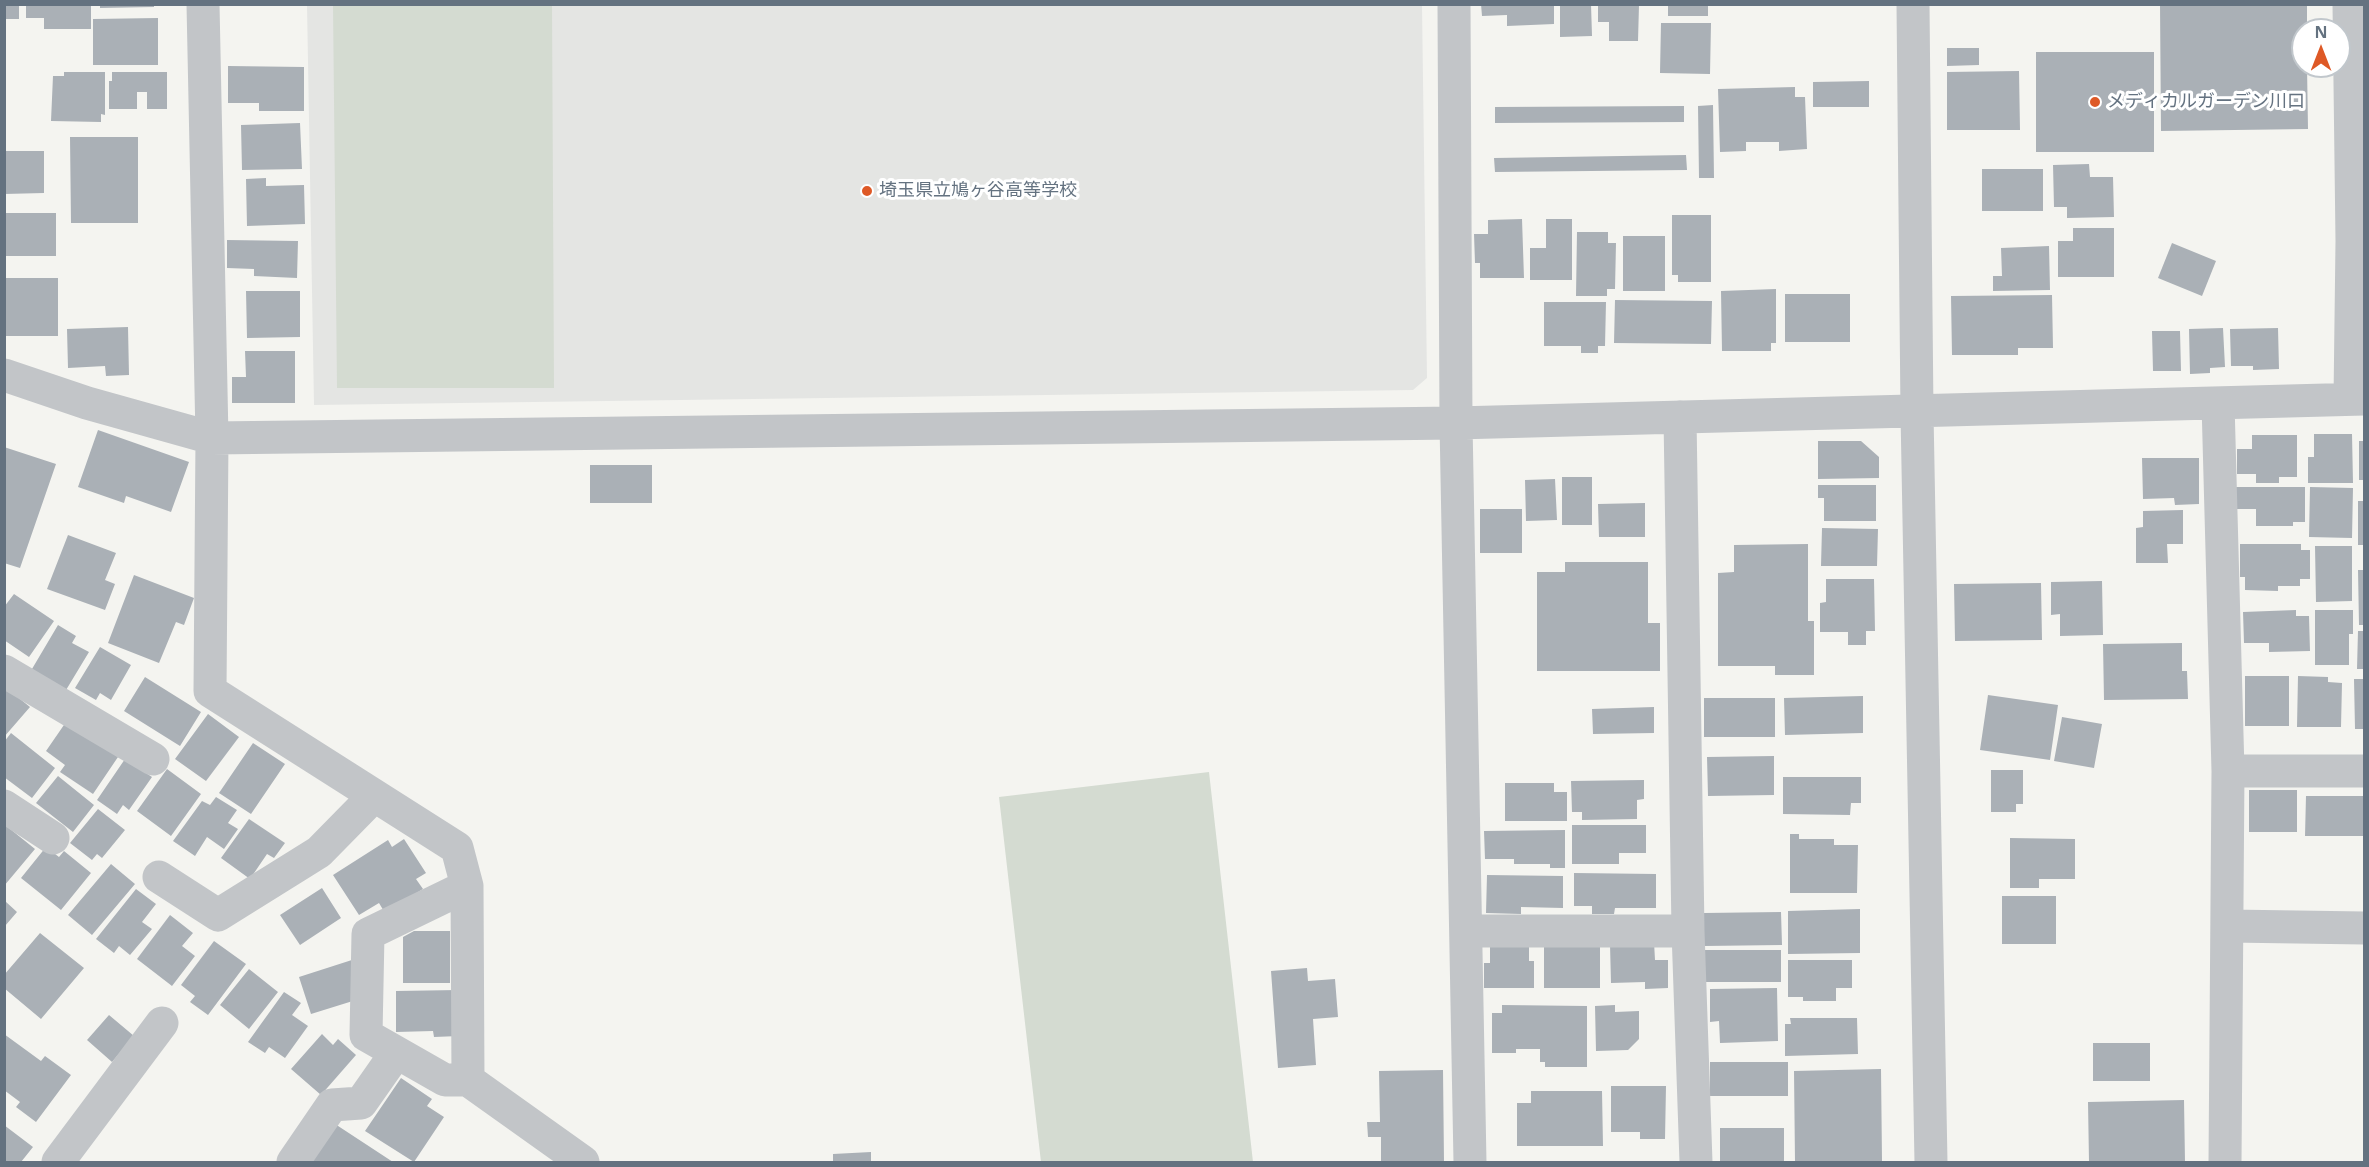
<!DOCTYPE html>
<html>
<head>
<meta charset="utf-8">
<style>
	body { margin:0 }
	#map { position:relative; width:2369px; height:1167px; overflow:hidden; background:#f4f4f0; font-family:"Noto Sans",sans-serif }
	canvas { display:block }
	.frame { position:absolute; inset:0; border:6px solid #647280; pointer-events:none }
	.north { position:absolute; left:2291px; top:18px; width:60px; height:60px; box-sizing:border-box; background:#fff; border:2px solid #c1c7cc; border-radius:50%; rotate:0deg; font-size:16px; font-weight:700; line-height:24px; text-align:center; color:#647280 }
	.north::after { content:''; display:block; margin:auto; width:21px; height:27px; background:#de5926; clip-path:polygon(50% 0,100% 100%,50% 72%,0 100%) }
</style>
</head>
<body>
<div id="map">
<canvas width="2369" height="1167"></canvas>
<div class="frame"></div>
<div class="north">N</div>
</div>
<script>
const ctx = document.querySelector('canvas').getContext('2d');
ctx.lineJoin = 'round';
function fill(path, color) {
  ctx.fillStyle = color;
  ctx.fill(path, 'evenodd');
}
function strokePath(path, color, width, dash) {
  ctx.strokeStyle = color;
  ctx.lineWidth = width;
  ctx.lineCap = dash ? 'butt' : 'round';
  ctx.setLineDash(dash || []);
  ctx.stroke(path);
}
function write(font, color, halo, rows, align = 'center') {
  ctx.font = font + ' "Noto Sans","Noto Sans JP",sans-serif';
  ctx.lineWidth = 6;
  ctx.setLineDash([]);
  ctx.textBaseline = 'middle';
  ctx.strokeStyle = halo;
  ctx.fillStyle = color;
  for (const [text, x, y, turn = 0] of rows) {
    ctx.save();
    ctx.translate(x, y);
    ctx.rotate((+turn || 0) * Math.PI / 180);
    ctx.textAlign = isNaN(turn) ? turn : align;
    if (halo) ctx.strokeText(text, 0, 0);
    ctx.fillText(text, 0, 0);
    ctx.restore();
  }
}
fill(new Path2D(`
	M307 5H1422L1427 378 1413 390 314 405Z`), '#e4e5e3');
fill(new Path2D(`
	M333 5H552L554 388H337Z
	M1209 772 1253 1162H1041L999 797Z`), '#d4dbd1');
fill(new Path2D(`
	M4 4H19V19H4Z
	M26 4H91V29H44V18H26Z
	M100 4H154V7L100 8Z
	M1481 4H1554V24L1507 26V15L1482 16Z
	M1560 4H1591L1592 36 1560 37Z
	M2160 4H2307V30H2303V66H2307L2308 129 2161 131Z
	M1598 5H1639L1638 41H1609V22H1598Z
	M1668 5H1708V16H1668Z
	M158 18V65H93V19Z
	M1661 23H1711L1710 74 1660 73Z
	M1947 48H1979V65L1947 66Z
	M2036 52H2154V152H2036Z
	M228 66 304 67V111H259V103H228Z
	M2019 71 2020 130H1947V72Z
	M64 72H105V115L101 114V122L51 121 53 76H64Z
	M112 72H167V109H147V92H137V109H109V81H112Z
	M1869 81V107H1813V82Z
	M1795 87V97H1805L1807 149 1779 151V142H1746V151L1720 152 1718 89Z
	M1713 105 1714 178H1699L1698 106Z
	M1684 106V122L1495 123V107Z
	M300 123 302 169 242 170 241 125Z
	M70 137H138V223H71Z
	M4 151H44V193L4 194Z
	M1686 155 1687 170 1495 172 1494 158Z
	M2089 164 2090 177H2113L2114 217 2067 218V207H2054L2053 165Z
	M1982 169H2043V211H1982Z
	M266 178V186L304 185 305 224 247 226 246 179Z
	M4 213H56V256H4Z
	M1672 215H1711V282H1678V275H1672Z
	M1522 219 1524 278H1480V263H1475L1474 234H1488V220Z
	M1546 219H1572V280H1530V248H1546Z
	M2073 228H2114V277H2058V241H2073Z
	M1577 232H1608V243H1616L1615 289H1607V296H1576Z
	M1623 236H1665V291H1623Z
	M227 240 298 241 297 278 254 276V269L227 268Z
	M2172 243 2216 261 2202 296 2158 278Z
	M2049 246 2050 290 1993 291V276H2002L2001 248Z
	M6 278H58V336H6Z
	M1776 289V343H1771V351H1722L1721 291Z
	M246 291H300V337L247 338Z
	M1785 294H1850V342H1785Z
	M2052 295 2053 348H2018V355H1952L1951 296Z
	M1615 300 1712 301 1711 344 1614 343Z
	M1544 302H1606L1605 346H1598V353H1581V346H1544Z
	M128 327 129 375 106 376 105 366 68 368 67 329Z
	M2223 328 2225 367 2210 368V373L2190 374 2189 329Z
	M2278 328 2279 369 2253 370V366H2231L2230 329Z
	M2152 331H2180L2181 371H2153Z
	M245 351H295V403H232V377H246Z
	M98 430 189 462 171 512 126 496 124 503 78 487Z
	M2314 434H2352L2353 483H2308V457H2314Z
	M2252 435H2297V477H2279V483H2256V474H2237V449H2252Z
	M1818 441H1861L1879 457V478L1818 479Z
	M2359 441H2364V480H2359Z
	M4 447 56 464 20 568 4 563Z
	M2142 458H2199V504L2175 505 2174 498 2143 499Z
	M590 465H652V503H590Z
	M1562 477H1592V525H1562Z
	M1555 479 1557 520 1526 521 1525 480Z
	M1818 485H1876V521H1824V498H1818Z
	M2236 487H2305V522H2293V526H2256V509H2236Z
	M2310 487 2353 488 2352 538 2309 537Z
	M2358 501H2364V545H2358Z
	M1645 503V537H1599L1598 504Z
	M1480 509H1522V553H1480Z
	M2183 510V544H2167L2168 563H2136V528L2143 527V511Z
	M1822 528 1878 529 1877 566H1821Z
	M68 535 116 553 105 580 115 584 105 610 47 589Z
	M1808 544V621H1814V675H1775V666H1718V573L1734 572V545Z
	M2240 544H2301V550H2310V579H2300V586H2278V591L2245 590V577H2240Z
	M2315 546H2352V601L2316 602Z
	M1565 562H1648V623H1660V671H1537V572H1565Z
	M2358 570H2364V625H2359Z
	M134 575 194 598 184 625 176 622 159 663 108 643Z
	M1826 579H1874L1875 631H1866V645H1848V632H1820V603L1826 602Z
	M2102 581 2103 635 2060 636V614L2051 615V582Z
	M2041 583 2042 640 1955 641 1954 584Z
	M14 594 54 621 29 657 4 640V607Z
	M2296 610V616H2309L2310 651 2269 652V643H2244L2243 612Z
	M2315 610H2353V634H2349V665H2315Z
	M58 625 76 636 72 643 89 652 63 695 29 674Z
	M2358 631H2364V669H2357Z
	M2182 643V671H2187L2188 699 2104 700 2103 644Z
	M100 647 131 665 111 700 100 693 96 700 75 688Z
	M2245 676H2289V726H2245Z
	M2298 676 2328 677V682L2342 683 2341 727H2297Z
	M145 677 201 712 180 746 124 711Z
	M2354 679H2364V729H2355Z
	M4 686 30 707 4 737Z
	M1988 695 2058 705 2050 760 1980 750Z
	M1863 696V733L1785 735 1784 698Z
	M1704 698H1775V737H1704Z
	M1654 707V733L1593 734 1592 709Z
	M208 714 239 737 206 781 175 759Z
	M2062 717 2102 724 2094 768 2054 761Z
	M66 722 118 757 93 794 60 772 65 765 46 751Z
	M11 733 55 768 32 798 4 777V742Z
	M253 743 285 764 251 814 219 793Z
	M1774 756V795L1708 796 1707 757Z
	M125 759 152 777 129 810 123 805 117 814 97 800Z
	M167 769 201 794 171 836 137 811Z
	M1991 770H2023V804H2016V812H1991Z
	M58 776 94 805 73 832 36 803Z
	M1783 777H1861V803H1851L1850 815 1783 814Z
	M1644 780V799L1637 800V819L1582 820V812H1572L1571 781Z
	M1505 783H1554V792H1567V821H1505Z
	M2249 790H2297V832H2249Z
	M2306 796H2363V836H2305Z
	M216 797 237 810 228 823 238 829 224 849 207 837 195 856 173 841 202 801 210 805Z
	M98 809 125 830 102 858 97 854 92 860 70 843Z
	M249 819 285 843 274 858 267 854 250 879 221 858Z
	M4 824 35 849 4 886Z
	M1572 825H1646V853H1619V864H1572Z
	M1565 830V868H1550V864H1514V859H1485L1484 831Z
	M1790 834H1799V839H1834V845H1858L1857 893H1790Z
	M2010 838 2075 839V879H2039V888H2010Z
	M404 839 426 873 416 879 423 889 385 913 379 903 359 915 333 875 388 840 392 847Z
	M46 847 59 857 64 851 91 873 61 910 21 878Z
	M111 864 135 884 92 935 68 915Z
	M1574 873 1656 874V908H1615L1614 914H1592V906H1574Z
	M1487 875 1563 876V908L1521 907V914L1486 913Z
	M322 888 341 918 300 945 280 915Z
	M136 889 156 904 142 922 152 929 130 955 119 946 114 953 96 939Z
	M2002 896H2056V944H2002Z
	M5 901 17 912 5 926Z
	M1860 909V953L1788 954V911Z
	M1781 912 1782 945 1704 946V913Z
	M170 915 193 933 182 946 195 956 172 986 137 959Z
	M414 931H450V983H403V937Z
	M40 933 84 968 41 1019 4 988V975Z
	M214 941 246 964 208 1015 190 1002 195 996 181 985Z
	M1654 942 1655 960H1668V988L1645 989V982L1611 983 1610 944Z
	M1544 943H1600V988H1544Z
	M1490 947H1529V961H1534V988H1484V963H1490Z
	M1704 950H1781V982H1704Z
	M355 959 356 1000 311 1014 299 977Z
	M1788 960H1852V988H1836V1001H1803V997H1788Z
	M1307 968 1308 981 1335 979 1338 1017 1313 1019 1316 1065 1278 1068 1271 971Z
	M249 969 278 992 249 1029 220 1005Z
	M1777 988 1778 1041 1720 1043 1719 1021 1710 1022V989Z
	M458 990 459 1036 434 1037 433 1031 396 1032V991Z
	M284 992 301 1003 292 1015 308 1026 285 1058 269 1047 265 1053 248 1042Z
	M1502 1005 1587 1006V1067H1545V1062H1540V1049H1516V1053H1492V1013H1502Z
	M1615 1005V1012L1639 1011V1039L1628 1050 1596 1051 1595 1006Z
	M109 1015 134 1036 112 1062 87 1040Z
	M1790 1018H1857L1858 1054 1785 1056V1024H1791Z
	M4 1034 41 1061 45 1056 71 1075 36 1122 16 1107 20 1102 4 1090Z
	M322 1034 333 1045 338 1039 356 1055 321 1095 291 1069Z
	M2093 1043H2150V1081H2093Z
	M1710 1062H1788V1096H1710Z
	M1881 1069 1882 1161 1795 1162 1794 1071Z
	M1443 1070 1444 1162H1381V1137H1368L1367 1122H1380L1379 1071Z
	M401 1078 432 1099 427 1106 444 1117 414 1162 365 1131Z
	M1611 1086H1666L1665 1139H1640V1132H1611Z
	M1531 1091H1602L1603 1146H1517V1103H1531Z
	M2184 1100 2185 1162H2089L2088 1102Z
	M332 1122 393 1162H305Z
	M4 1125 33 1147 21 1162H4Z
	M1720 1128H1784V1162H1720Z
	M871 1152V1162H833V1154Z`), '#aab0b6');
strokePath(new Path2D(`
	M203 4 212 438 210 691 457 848 467 886 468 1080 583 1162
	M1454 4 1456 423 1470 1162
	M1913 4 1917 413 1931 1162
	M2349 4 2352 241 2350 399
	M4 375 87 403 212 438 1456 423 2364 399
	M2218 403 2228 771 2225 1162
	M1680 417 1688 931 1696 1162
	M4 671 153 759
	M2228 771H2364
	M4 806 53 838
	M159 877 218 915 319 852 374 796
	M467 886 368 934 366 1035 445 1080H468
	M2229 926 2364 928
	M1466 931H1688
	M58 1162 162 1023
	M293 1162 332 1105 361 1103 396 1053`), '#c2c5c8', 33);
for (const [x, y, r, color] of [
	[2095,102,6,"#de5926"],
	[867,191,6,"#de5926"]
]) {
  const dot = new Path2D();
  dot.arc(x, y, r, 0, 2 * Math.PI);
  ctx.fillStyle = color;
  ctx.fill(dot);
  strokePath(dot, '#fff', 2);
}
write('18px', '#647280', '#fff', [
	["メディカルガーデン川口",2107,102],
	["埼玉県立鳩ヶ谷高等学校",879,191]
], 'left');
</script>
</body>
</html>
